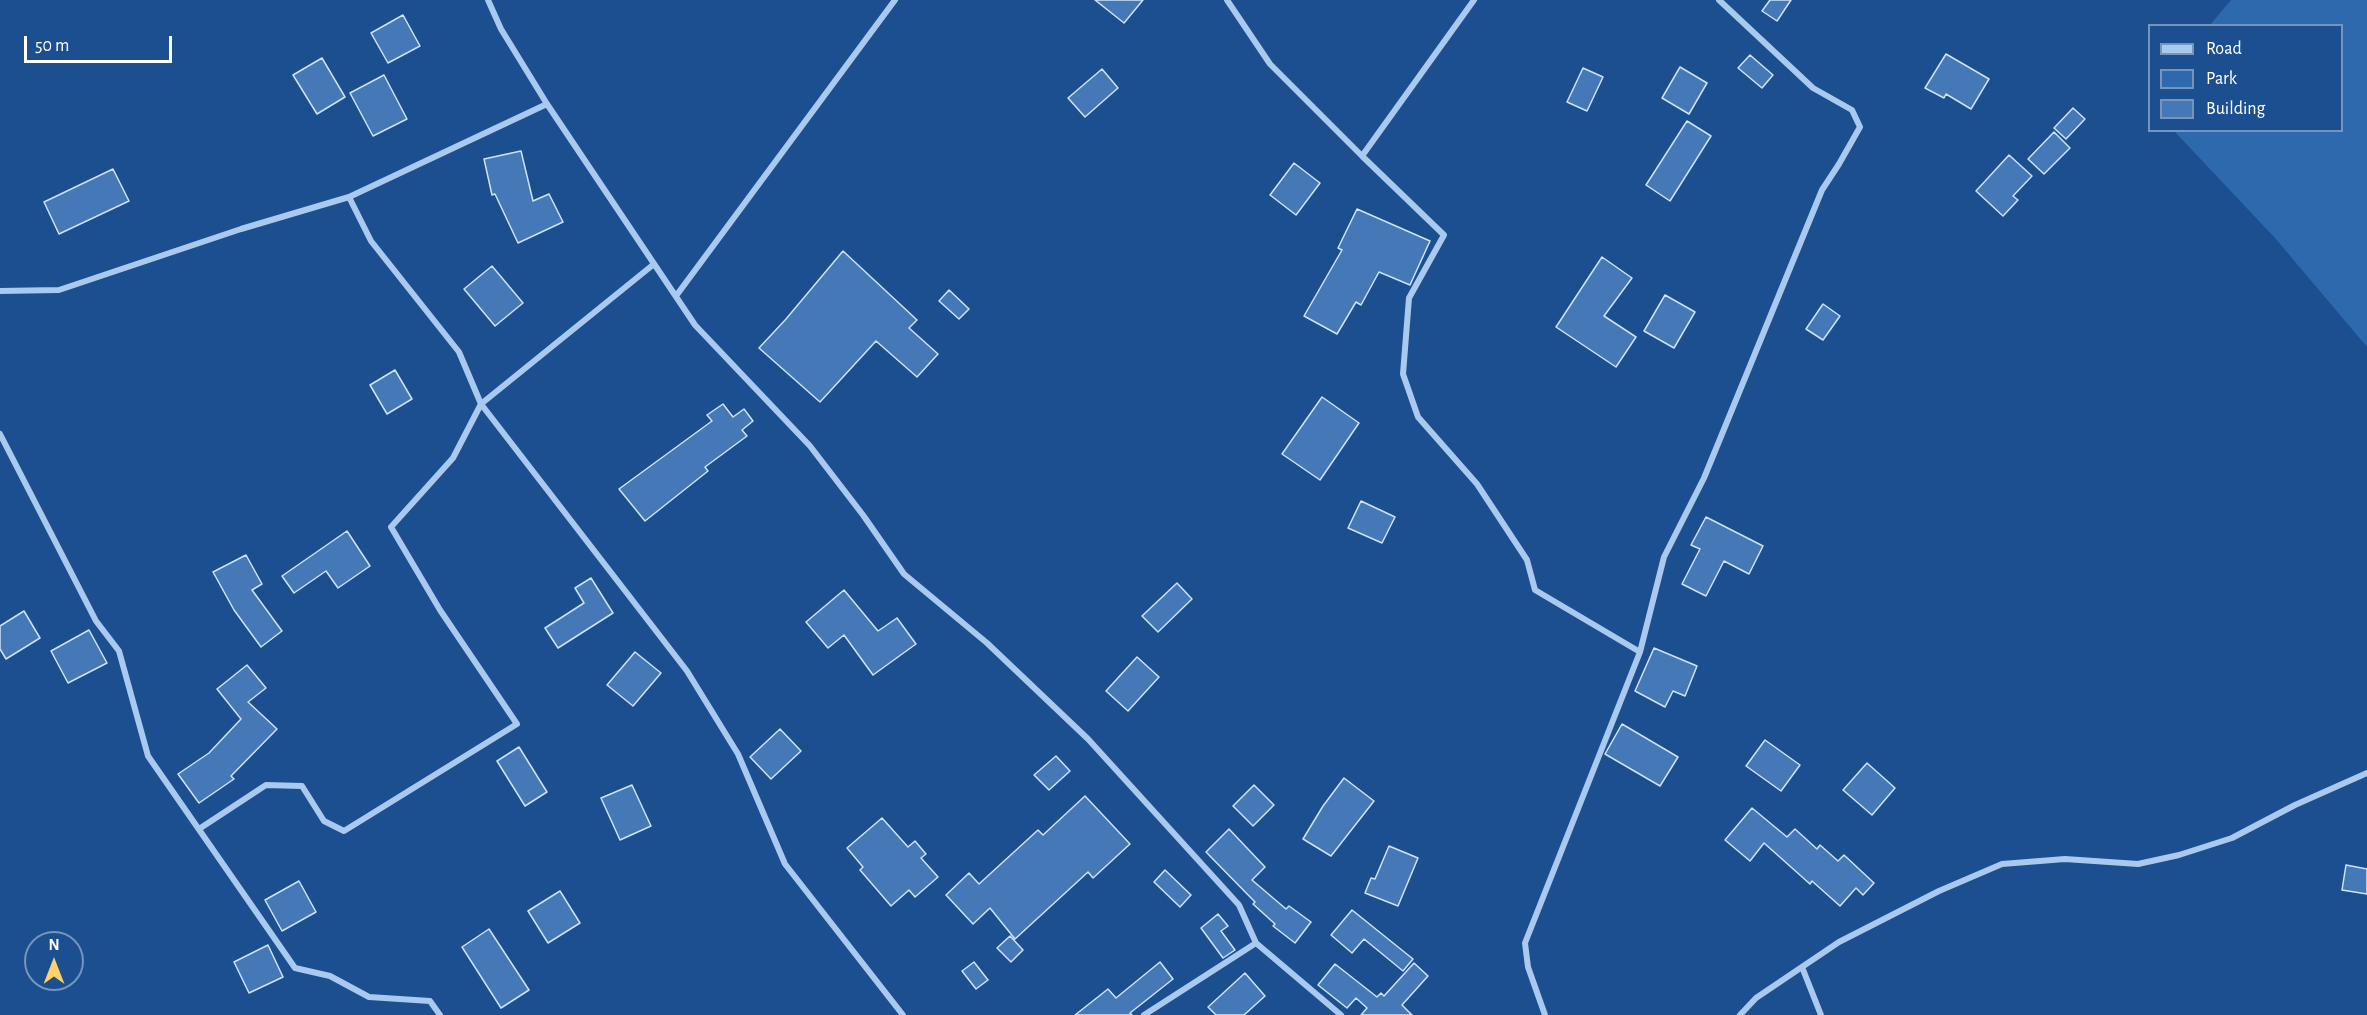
<!DOCTYPE html>
<html>
<head>
<meta charset="utf-8">
<style>
	body { margin:0 }
	#map { position:relative; width:2367px; height:1015px; overflow:hidden; background:#1b4f8f; font-family:"Alegreya Sans",sans-serif }
	canvas { display:block }
	.legend { position:absolute; left:2148px; top:24px; width:195px; height:108px; box-sizing:border-box; background:#1b4f8f; border:2px solid #7695bc; margin:0; padding:8px 10px; list-style:none; font-size:18px; color:#fff }
	.legend li { display:flex; align-items:center; gap:12px; height:30px }
	.legend b { width:30px; border:2px solid #7695bc }
	.north { position:absolute; left:24px; top:931px; width:60px; height:60px; box-sizing:border-box; background:#1b4f8f; border:2px solid #7695bc; border-radius:50%; rotate:0deg; font-size:16px; font-weight:700; line-height:24px; text-align:center; color:#fff }
	.north::after { content:''; display:block; margin:auto; width:21px; height:27px; background:#ffd166; clip-path:polygon(50% 0,100% 100%,50% 72%,0 100%) }
	.scale { position:absolute; left:24px; top:36px; width:148px; height:27px; box-sizing:border-box; border:3px solid #fff; border-top:0; padding-left:8px; font-size:18px; line-height:21px; white-space:nowrap; color:#fff; -webkit-text-stroke:4px #1b4f8f; paint-order:stroke }
</style>
</head>
<body>
<div id="map">
<canvas width="2367" height="1015"></canvas>
<ul class="legend">
<li><b style="height:8px;background:#a9c9ee"></b>Road</li>
<li><b style="height:16px;background:#2e69ad"></b>Park</li>
<li><b style="height:16px;background:#4478b7"></b>Building</li>
</ul>
<div class="north">N</div>
<div class="scale">50 m</div>
</div>
<script>
const ctx = document.querySelector('canvas').getContext('2d');
ctx.lineJoin = 'round';
function fill(path, color) {
  ctx.fillStyle = color;
  ctx.fill(path, 'evenodd');
}
function strokePath(path, color, width, dash) {
  ctx.strokeStyle = color;
  ctx.lineWidth = width;
  ctx.lineCap = dash ? 'butt' : 'round';
  ctx.setLineDash(dash || []);
  ctx.stroke(path);
}
fill(new Path2D(`
	M2231 0H2367V347L2275 238 2174 131 2342 130V26L2210 25Z`), '#2e69ad');
const building = new Path2D(`
	M1095 0H1143L1124 23Z
	M1770 0H1791L1777 21 1762 11Z
	M403 15 420 46 388 63 371 33Z
	M1946 54 1989 79 1971 109 1946 94 1944 98 1925 88Z
	M1750 55 1773 75 1762 88 1738 68Z
	M322 58 345 97 317 114 293 75Z
	M1680 67 1707 83 1689 114 1662 98Z
	M1583 68 1603 77 1587 111 1567 102Z
	M1102 69 1118 88 1085 117 1068 98Z
	M384 75 407 119 373 136 350 93Z
	M2073 108 2085 119 2066 139 2054 128Z
	M1687 121 1711 136 1670 201 1646 185Z
	M2054 132 2070 148 2044 174 2028 159Z
	M521 151 533 201 549 194 563 222 518 243 495 194 492 195 484 159Z
	M2009 155 2032 176 2013 196 2018 200 2003 216 1976 191Z
	M1294 163 1320 183 1296 215 1270 195Z
	M113 169 129 201 59 234 44 202Z
	M1357 209 1430 241 1410 285 1379 272 1361 305 1356 302 1337 334 1304 316 1342 250 1338 248Z
	M843 251 917 320 909 328 938 354 917 377 876 341 820 402 759 348 786 319Z
	M1602 257 1632 278 1604 316 1636 337 1616 367 1556 327Z
	M492 266 523 303 495 326 464 289Z
	M949 290 969 309 959 319 939 301Z
	M1665 295 1695 312 1674 348 1644 331Z
	M1823 304 1840 316 1823 340 1806 329Z
	M395 370 412 399 387 414 370 385Z
	M1322 397 1359 423 1320 480 1282 454Z
	M723 404 733 417 744 409 753 421 742 430 747 436 705 467 708 471 645 521 619 489 712 421 707 415Z
	M1361 501 1395 517 1382 543 1348 528Z
	M1706 517 1763 546 1749 574 1724 561 1706 596 1682 584 1700 549 1691 545Z
	M347 531 370 566 338 588 326 571 294 593 282 576Z
	M246 555 262 584 252 590 282 631 261 647 234 610 213 572Z
	M591 578 613 613 558 648 545 628 584 603 575 588Z
	M1177 583 1192 599 1158 632 1142 616Z
	M844 590 878 631 897 618 916 644 873 675 844 635 828 648 806 622Z
	M24 611 40 638 6 659 0 649V626Z
	M89 630 107 663 68 683 51 651Z
	M1654 648 1697 666 1685 696 1673 691 1665 707 1635 691Z
	M635 652 661 673 633 706 607 685Z
	M1137 657 1159 677 1128 711 1106 691Z
	M247 665 266 688 248 702 277 729 231 776 234 779 199 803 178 774 209 753 241 719 217 689Z
	M1622 724 1678 757 1660 786 1605 754Z
	M780 729 801 751 771 779 750 757Z
	M1765 740 1800 765 1781 791 1746 766Z
	M519 747 547 792 525 806 497 761Z
	M1056 756 1070 771 1049 790 1034 775Z
	M1867 763 1895 788 1872 815 1843 790Z
	M1344 778 1374 801 1331 856 1303 839 1323 806Z
	M632 785 651 826 620 840 601 798Z
	M1254 785 1274 805 1253 826 1233 806Z
	M1085 796 1130 844 1093 878 1088 872 1015 939 990 908 973 924 946 895 969 873 979 884 1038 830 1043 835Z
	M1752 808 1787 837 1795 829 1817 849 1820 845 1838 861 1844 855 1874 883 1863 895 1856 888 1840 906 1812 881 1810 884 1764 843 1750 861 1725 840Z
	M882 818 908 847 915 841 926 854 921 858 938 877 915 897 909 890 891 906 860 870 863 867 847 848Z
	M1229 829 1265 867 1252 880 1286 909 1289 906 1311 922 1295 943 1273 926 1275 924 1253 904 1255 902 1206 852Z
	M1389 846 1418 858 1398 906 1365 893 1371 878 1375 879Z
	M2346 865 2367 869V894L2342 890Z
	M1165 870 1191 895 1180 907 1154 882Z
	M299 881 316 912 282 931 265 900Z
	M560 891 580 923 548 943 528 911Z
	M1352 910 1413 959 1403 971 1364 939 1352 953 1331 935Z
	M1218 914 1228 926 1221 931 1235 950 1223 958 1201 928Z
	M489 929 529 990 501 1008 462 947Z
	M1010 936 1023 950 1011 962 997 948Z
	M268 945 283 977 249 993 234 962Z
	M974 962 988 980 976 989 962 971Z
	M1160 962 1173 979 1130 1013 1132 1015H1075L1108 989 1116 998Z
	M1414 963 1428 976 1402 1005 1412 1015H1361L1367 1008 1356 998 1347 1008 1318 985 1335 964 1377 997 1381 993 1384 996Z
	M1245 973 1265 996 1244 1015H1216L1208 1007Z`);
fill(building, '#4478b7');
strokePath(building, '#cfe3fa', 1.5);
strokePath(new Path2D(`
	M488 0 501 29 547 104 695 325 810 446 863 515 904 574 987 643 1088 739 1239 905 1256 943 1341 1015
	M1227 0 1270 64 1362 156 1474 0
	M1362 156 1444 235 1409 298 1403 374 1418 417 1477 484 1527 560 1535 590 1640 652
	M349 197 371 241 459 352 481 404 687 671 738 754 785 864 903 1015
	M0 291 59 290 241 229 349 197 547 104
	M676 296 895 0
	M0 434 96 621 119 651 148 756 295 968 330 976 369 997 430 1001 440 1015
	M199 829 266 785 302 786 324 821 344 831 517 724 440 610 391 527 453 458 481 404 654 264
	M1802 967 1821 1015
	M1144 1015 1256 943
	M1545 1015 1528 967 1525 943 1640 652 1664 557 1704 478 1822 190 1839 164 1860 127 1852 110 1813 88 1719 0
	M1740 1015 1756 998 1839 942 1939 891 2002 864 2065 859 2138 864 2179 855 2232 838 2295 805 2367 773`), '#a9c9ee', 6);
</script>
</body>
</html>
